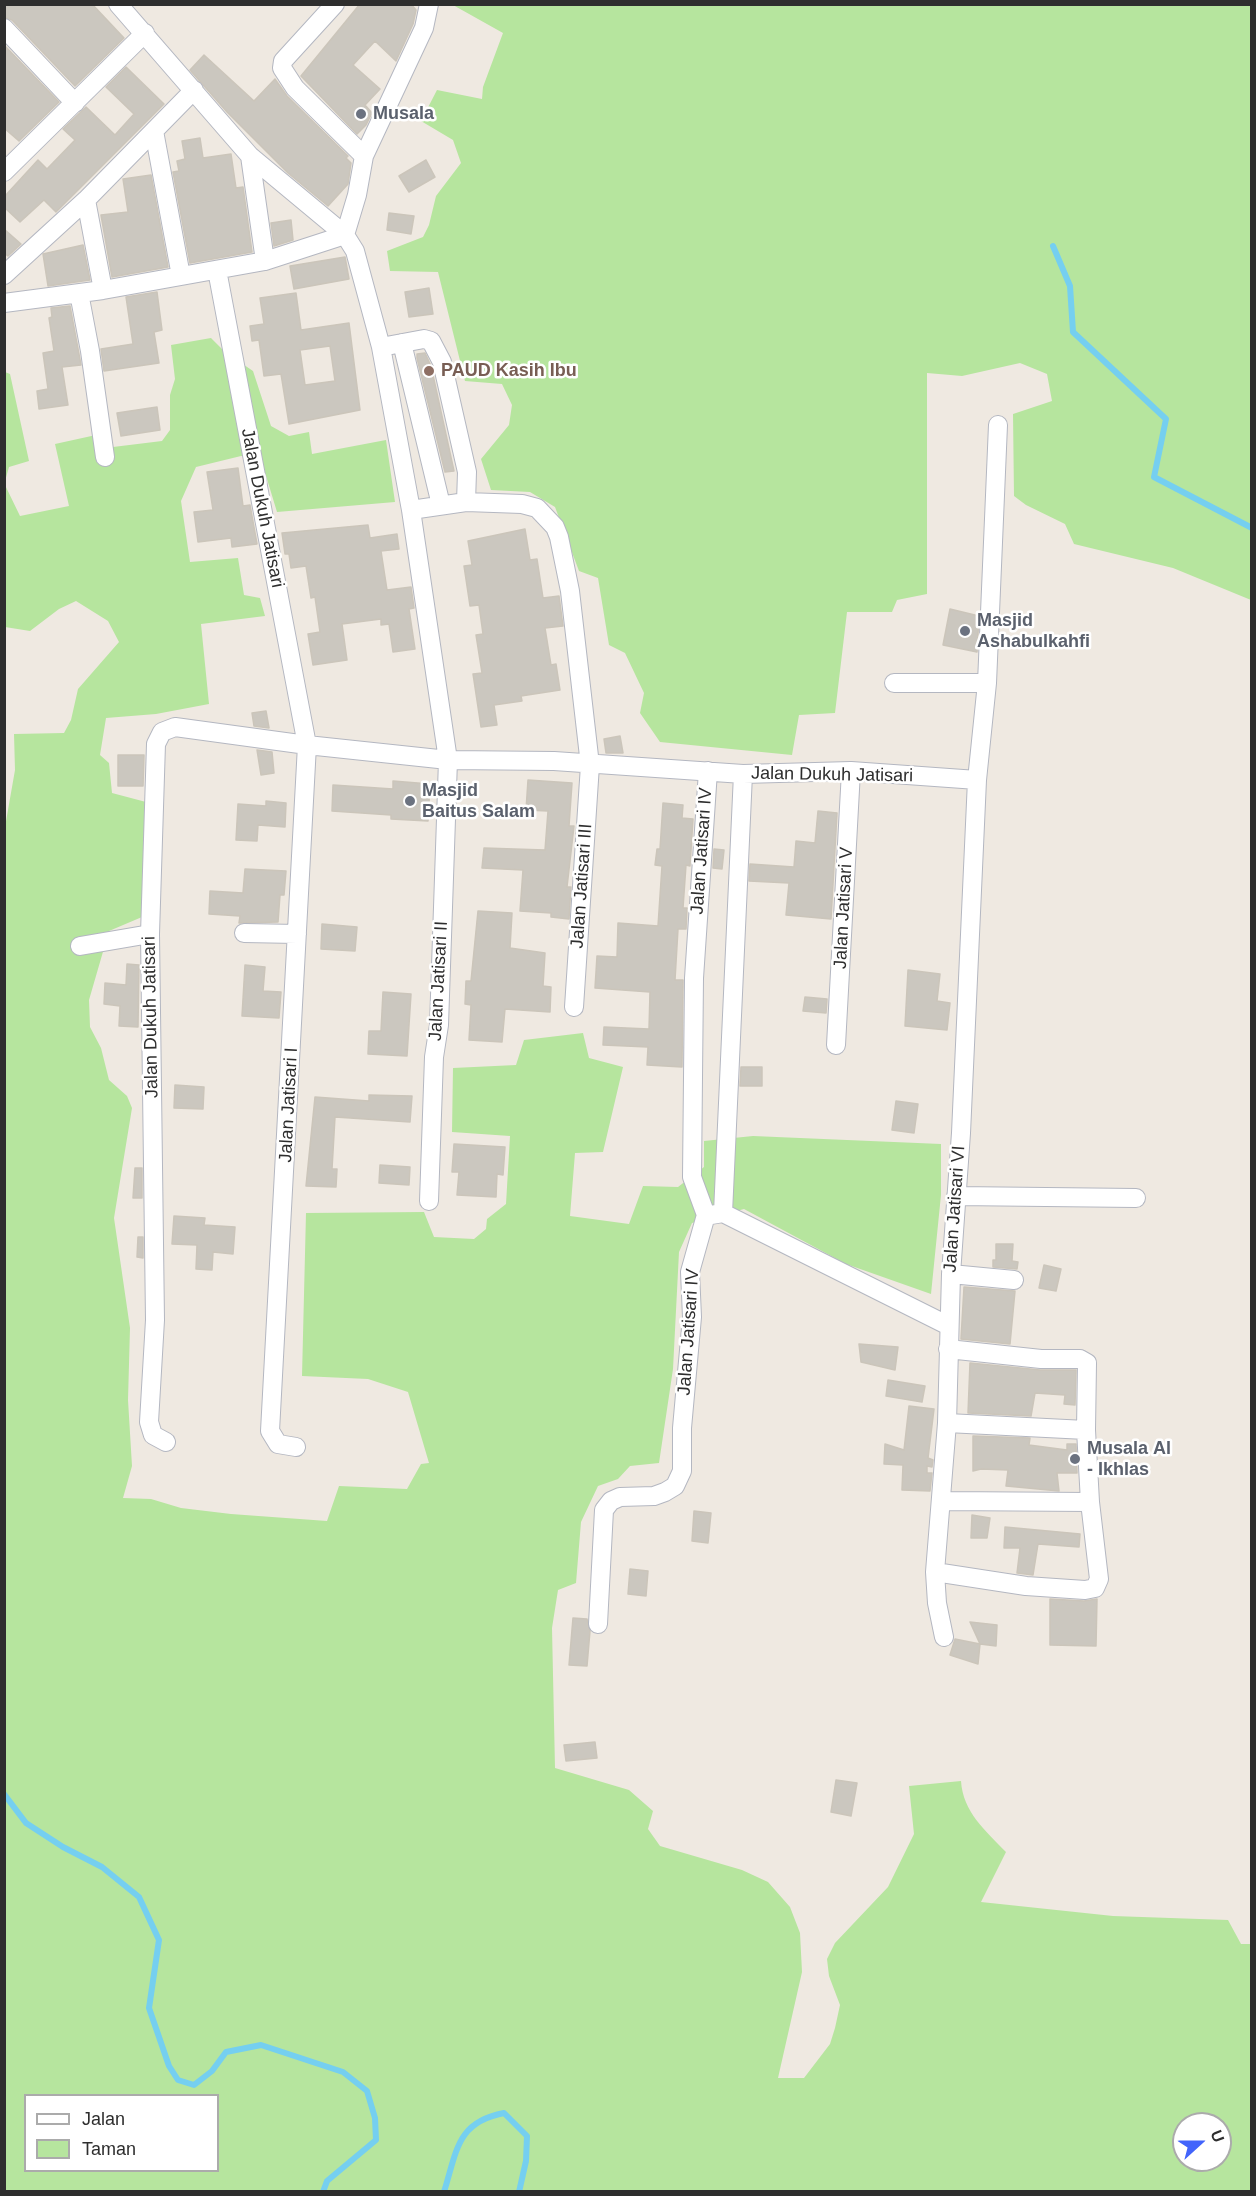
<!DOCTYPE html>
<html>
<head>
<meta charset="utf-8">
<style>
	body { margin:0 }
	#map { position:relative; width:1256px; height:2196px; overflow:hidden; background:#efe9e1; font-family:Arial,sans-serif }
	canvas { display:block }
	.frame { position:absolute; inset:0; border:6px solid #2e2e2e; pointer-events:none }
	.legend { position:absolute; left:24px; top:2094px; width:195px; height:78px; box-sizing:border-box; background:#fff; border:2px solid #ababab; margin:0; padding:8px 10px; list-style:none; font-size:18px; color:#2e2e2e }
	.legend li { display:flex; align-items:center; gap:12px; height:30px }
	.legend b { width:30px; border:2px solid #ababab }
	.north { position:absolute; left:1172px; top:2112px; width:60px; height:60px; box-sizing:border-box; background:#fff; border:2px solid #ababab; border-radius:50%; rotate:69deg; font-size:16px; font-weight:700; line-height:24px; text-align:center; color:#2e2e2e }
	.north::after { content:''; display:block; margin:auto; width:21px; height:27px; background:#4264fb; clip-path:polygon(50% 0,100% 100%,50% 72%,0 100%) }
</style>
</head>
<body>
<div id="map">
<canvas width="1256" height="2196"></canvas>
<div class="frame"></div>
<ul class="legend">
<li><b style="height:8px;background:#fff"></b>Jalan</li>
<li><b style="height:16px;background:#b6e59e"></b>Taman</li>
</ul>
<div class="north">U</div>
</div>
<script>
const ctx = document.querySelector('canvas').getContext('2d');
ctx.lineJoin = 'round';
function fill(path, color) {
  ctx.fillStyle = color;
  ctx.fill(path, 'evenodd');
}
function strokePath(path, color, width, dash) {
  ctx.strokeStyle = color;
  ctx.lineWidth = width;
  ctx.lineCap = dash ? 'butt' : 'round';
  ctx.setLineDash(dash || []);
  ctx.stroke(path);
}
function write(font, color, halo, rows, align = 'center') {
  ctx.font = font + ' Arial,sans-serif';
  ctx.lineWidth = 5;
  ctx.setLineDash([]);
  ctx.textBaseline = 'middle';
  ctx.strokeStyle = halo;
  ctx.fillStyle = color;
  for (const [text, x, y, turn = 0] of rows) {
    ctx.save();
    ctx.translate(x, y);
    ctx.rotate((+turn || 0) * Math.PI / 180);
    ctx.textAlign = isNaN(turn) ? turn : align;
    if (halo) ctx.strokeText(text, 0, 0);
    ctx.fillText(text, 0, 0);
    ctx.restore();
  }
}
fill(new Path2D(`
	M453 5H1251V600L1173 568 1074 544 1065 524 1026 505 1014 496 1013 414 1052 401 1047 374 1020 363 962 376 927 373V594L897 600 892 612H847L835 713 799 715 792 755 660 742 640 713 644 693 625 653 609 645 598 578 579 571 555 507 530 492 491 490 481 459 509 425 512 405 502 384 465 381 438 272 390 271 387 251 423 237 429 225 436 196 461 163 453 140 421 121 437 90 482 99 483 87 503 33Z
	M211 338 225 352 253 371 271 426 289 436 309 432 312 454 386 440 395 502 277 512 260 456H241L196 467 181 501 190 562 238 558 244 595 260 598 265 616 201 624 209 704 156 714 106 718 100 755 109 763 112 793 146 802 142 917 109 931 89 1000 90 1027 101 1048 109 1080 127 1096 132 1108 114 1218 130 1328 128 1400 132 1466 123 1498 151 1499 181 1508 231 1514 327 1521 339 1486 407 1489 421 1464 429 1463 408 1392 368 1379 302 1376 306 1213 424 1212 434 1237 474 1239 486 1229 487 1219 506 1204 510 1136 452 1132 453 1068 516 1065 524 1040 583 1033 589 1058 623 1067 603 1152 575 1153 570 1216 629 1224 643 1186 678 1187 704 1167V1141L753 1136 941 1144V1195L931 1294 846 1264 744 1209 692 1223 679 1252 673 1369 659 1463 630 1466 618 1479 598 1486 581 1522 576 1583 558 1590 552 1628 555 1768 629 1790 653 1811 648 1829 660 1846 742 1870 768 1882 790 1907 800 1933 802 1972 778 2078H804L830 2044 835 2028 840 2005 829 1976 827 1959 835 1943 888 1887 914 1834 909 1786 961 1781C963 1812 985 1830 1006 1852L981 1902 1113 1916 1228 1920 1241 1944H1251V2191H5V827L15 770 14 734 64 733 71 720 78 689 119 642 108 621 76 601 59 609 30 631 5 627 4 483 20 516 69 506 55 444 96 435 113 447 162 441 170 430V395L175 379 171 345ZM26 2096H218V2170H26ZM1184 2124H1220V2160H1184Z
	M5 372 10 374 29 461 9 467 5 481Z`), '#b6e59e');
strokePath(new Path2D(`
	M1053 246 1070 286 1073 332 1166 419 1154 477 1252 528
	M4 1794 26 1823 63 1847 102 1867 139 1897 159 1940 149 2008 169 2066 178 2080 194 2085 212 2071 226 2052 261 2045 343 2072 367 2091 375 2118 376 2140 327 2181 323 2192
	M444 2192C457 2150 457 2122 504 2113L527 2136 526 2161 519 2192`), '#75cff0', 6);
const building = new Path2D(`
	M4 4H92L124 38 75 86 12 20 4 17Z
	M360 4H411L416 10 413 24 396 61 375 41 353 65 380 89 365 105 372 113 366 125 357 134 301 76Z
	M4 45 59 102 19 141 4 128Z
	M204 55 254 101 275 79 287 96 348 156 346 158 351 163 348 184 328 206 288 173 227 112 190 70Z
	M126 67 164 104 56 212 44 200 20 222 5 208V196L38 160 47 169 75 140 63 129 86 107 115 135 134 114 106 87Z
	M200 138 203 158 231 154 236 188 243 187 252 252 190 263 173 172 179 171 177 161 185 159 182 141Z
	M426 160 435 177 409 192 399 176Z
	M151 175 168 267 112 277 101 215 128 212 123 179Z
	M389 213 414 216 411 234 387 230Z
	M291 220 293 240 274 246 271 223Z
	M4 229 21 244 8 256 4 253Z
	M83 245 90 280 48 286 43 254Z
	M345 257 349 279 294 289 290 266Z
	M429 288 433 314 409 317 405 292Z
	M157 292 162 330 154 332 159 363 104 371 101 349 133 344 126 297Z
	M296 293 301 330 349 323 360 410 289 424 281 374 264 376 259 340 252 341 250 326 264 324 260 298ZM330 346 335 381 305 385 300 350Z
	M70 306 81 365 62 367 68 405 39 409 37 391 48 389 43 353 54 351 49 318 52 317 51 308Z
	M425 353 431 366 454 471 445 472 417 358V354Z
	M157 407 160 430 121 436 117 413Z
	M238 468 243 506 250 505 257 544 232 547 231 538 198 542 194 512 213 510 207 472Z
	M368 525 370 538 397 534 399 549 381 551 387 590 411 587 414 608 409 609 415 649 393 652 389 624 381 625V619L342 624 347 660 313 665 308 634 320 632 315 597 311 598 306 566 291 568 289 554H285L282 533Z
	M525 529 530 560 537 559 543 598 559 596 563 626 545 628 551 665 556 664 560 690 521 696 522 701 494 705 497 725 481 727 473 674 482 673 476 635 483 634 479 605 470 606 464 566 472 565 468 541Z
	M950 609 979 616 977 652 943 645Z
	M266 711 269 728 254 726 252 713Z
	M620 736 623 753H606L604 739Z
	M257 750 272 752 274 773 261 775Z
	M118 755H144L143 786H118Z
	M528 780 572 783 569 826H574L567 887H571L569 919 551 917V913L520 911 523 870 482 868 484 848 545 850 548 811 526 810Z
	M393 781 430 784 428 821 391 819V815L332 811 333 785 393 789Z
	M266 801 286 803 285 827 258 825 257 841 236 840 238 804 266 806Z
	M663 803 683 805 682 818 693 819 690 866 686 865 683 908H687L686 929H678L675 980H683L682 1067 647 1065 648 1047 603 1045 604 1027 649 1029 650 992 595 988 597 956 617 957 618 923 658 926 662 866 655 865 657 849H660Z
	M818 811 837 813 831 919 786 915 789 883 749 881 750 864 794 867 796 841 815 843Z
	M714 849 724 850 722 869 713 868Z
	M245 869 286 871 284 895H280L278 922 239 923 240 916 209 914 210 891 243 893Z
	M478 911 512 913 510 948 545 953 543 986 551 987 550 1012 505 1009 502 1042 469 1040 471 1005 465 1004 466 981H471Z
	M322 924 357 927 355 951 321 949Z
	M127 964 139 965 138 1027 119 1026 120 1006 104 1004 105 983 126 985Z
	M245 965 265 967 263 991 281 992 279 1018 242 1016Z
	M908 970 940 974 937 1001 950 1003 947 1030 905 1026Z
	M383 992 411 994 407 1056 368 1054 369 1031H381Z
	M805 997 827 999 826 1013 803 1011Z
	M741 1067H762V1086H740Z
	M175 1085 204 1087 203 1109 174 1108Z
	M369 1095 412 1096 410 1122 335 1117 332 1169H337L336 1187 306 1186 315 1097 369 1101Z
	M896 1101 918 1104 914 1133 892 1130Z
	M454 1144 505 1147 503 1175 497 1174 496 1197 457 1195 459 1172H452Z
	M380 1165 410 1167 409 1185 379 1183Z
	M135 1168H142V1198H133Z
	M174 1216 205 1218 204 1225 235 1227 233 1254 213 1252 212 1270 196 1269 197 1245 172 1244Z
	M138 1237H143V1258L137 1257Z
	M996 1244H1013L1012 1261 1018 1262 1017 1269 993 1267V1260H996Z
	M1044 1265 1061 1269 1056 1291 1039 1288Z
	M964 1287 1015 1291 1010 1344 961 1339Z
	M859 1344 898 1347 895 1370 861 1362Z
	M970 1363 1040 1370H1076L1075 1405 1064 1404 1065 1395 1035 1393 1031 1416 968 1413Z
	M888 1380 925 1386 922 1402 886 1396Z
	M909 1406 934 1409 928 1458 933 1460 932 1467 927 1466V1473H932L930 1491 902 1490 903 1465 884 1464 885 1444 904 1450Z
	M973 1436 1030 1438 1029 1445 1067 1450V1444H1076L1077 1473H1057L1059 1491 1006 1486 1008 1470 981 1469 973 1471Z
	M694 1511 711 1513 708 1543 692 1541Z
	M972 1515 990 1518 987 1538H971Z
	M1005 1527 1080 1534 1079 1547 1038 1544 1033 1575 1017 1573 1020 1548H1004Z
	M630 1569 648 1571 646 1596 628 1594Z
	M1050 1599 1084 1601 1097 1599 1096 1646 1050 1645Z
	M573 1618 587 1619 590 1631 587 1666 569 1665Z
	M970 1622 997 1625 996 1646 980 1644Z
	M955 1639 980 1644 978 1664 950 1655Z
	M595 1742 597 1758 566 1761 564 1745Z
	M836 1780 857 1783 851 1816 831 1812Z`);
fill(building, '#cbc7bf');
strokePath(building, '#cbc5ba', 1.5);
const street = new Path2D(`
	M118 4 250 156 345 235 355 251 381 347 411 510 448 760 439 1025 434 1057 429 1201
	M335 4 283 61 282 68 295 88 364 156
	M4 28 75 103
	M154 131 181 276
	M250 156 265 261
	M4 172 145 33
	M86 200 103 290
	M345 235 357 195 364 156 424 28 429 4
	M217 270 307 745 270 1431 278 1444 296 1447
	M4 275 86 200 194 90
	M79 293 90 351 105 457
	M4 303 103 290 265 261 345 235
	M402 343 441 505
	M381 347 424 339 431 341 442 362 467 472 466 502
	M411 510 466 502 522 504 537 508 555 527 559 537 570 591 590 765 574 1007
	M894 683H987
	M244 933 297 934
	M80 946 150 934
	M836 1045 851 771
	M956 1196 1136 1198
	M723 1213 743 774
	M711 1215 723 1213 949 1326
	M951 1274 1014 1280
	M947 1423 1086 1430
	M166 1442 153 1435 149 1422 155 1320 150 934 156 744 162 732 175 727 307 745 448 760 554 761 743 774 851 771 977 780
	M942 1501 1090 1502
	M935 1572 1026 1586 1085 1590 1095 1588 1099 1579 1090 1502 1086 1430 1087 1363 1080 1359H1041L948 1349
	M598 1624 604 1510 611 1501 620 1497 654 1496 665 1492 675 1486 682 1471V1428L692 1317 690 1272 706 1215 692 1177 694 978 708 771
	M944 1637 937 1603 935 1572 947 1423 951 1274 961 1133 977 780 987 683 998 425`);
strokePath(street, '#b4b7c1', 20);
strokePath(street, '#fff', 18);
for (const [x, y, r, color] of [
	[361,114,6,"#6b7280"],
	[429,371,6,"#8d6e63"],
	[965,631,6,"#6b7280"],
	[410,801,6,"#6b7280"],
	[1075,1459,6,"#6b7280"]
]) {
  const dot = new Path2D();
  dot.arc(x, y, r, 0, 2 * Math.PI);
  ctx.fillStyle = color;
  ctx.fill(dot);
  strokePath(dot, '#fff', 2);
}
write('bold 18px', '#5b616d', '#fff', [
	["Musala",373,114],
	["Masjid",977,621],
	["Ashabulkahfi",977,642],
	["Masjid",422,791],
	["Baitus Salam",422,812],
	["Musala Al",1087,1449],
	["- Ikhlas",1087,1470]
], 'left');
write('bold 18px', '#785e54', '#fff', [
	["PAUD Kasih Ibu",441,371]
], 'left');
write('18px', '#2e2e2e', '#fff', [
	["Jalan Dukuh Jatisari",262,508,79],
	["Jalan Dukuh Jatisari",832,775,1],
	["Jalan Jatisari IV",702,851,-86],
	["Jalan Jatisari III",582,886,-86],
	["Jalan Jatisari V",844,908,-87],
	["Jalan Jatisari II",439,981,-87],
	["Jalan Dukuh Jatisari",151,1017,-91],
	["Jalan Jatisari I",289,1105,-87],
	["Jalan Jatisari VI",955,1209,-86],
	["Jalan Jatisari IV",689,1332,-86]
]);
</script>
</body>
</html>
